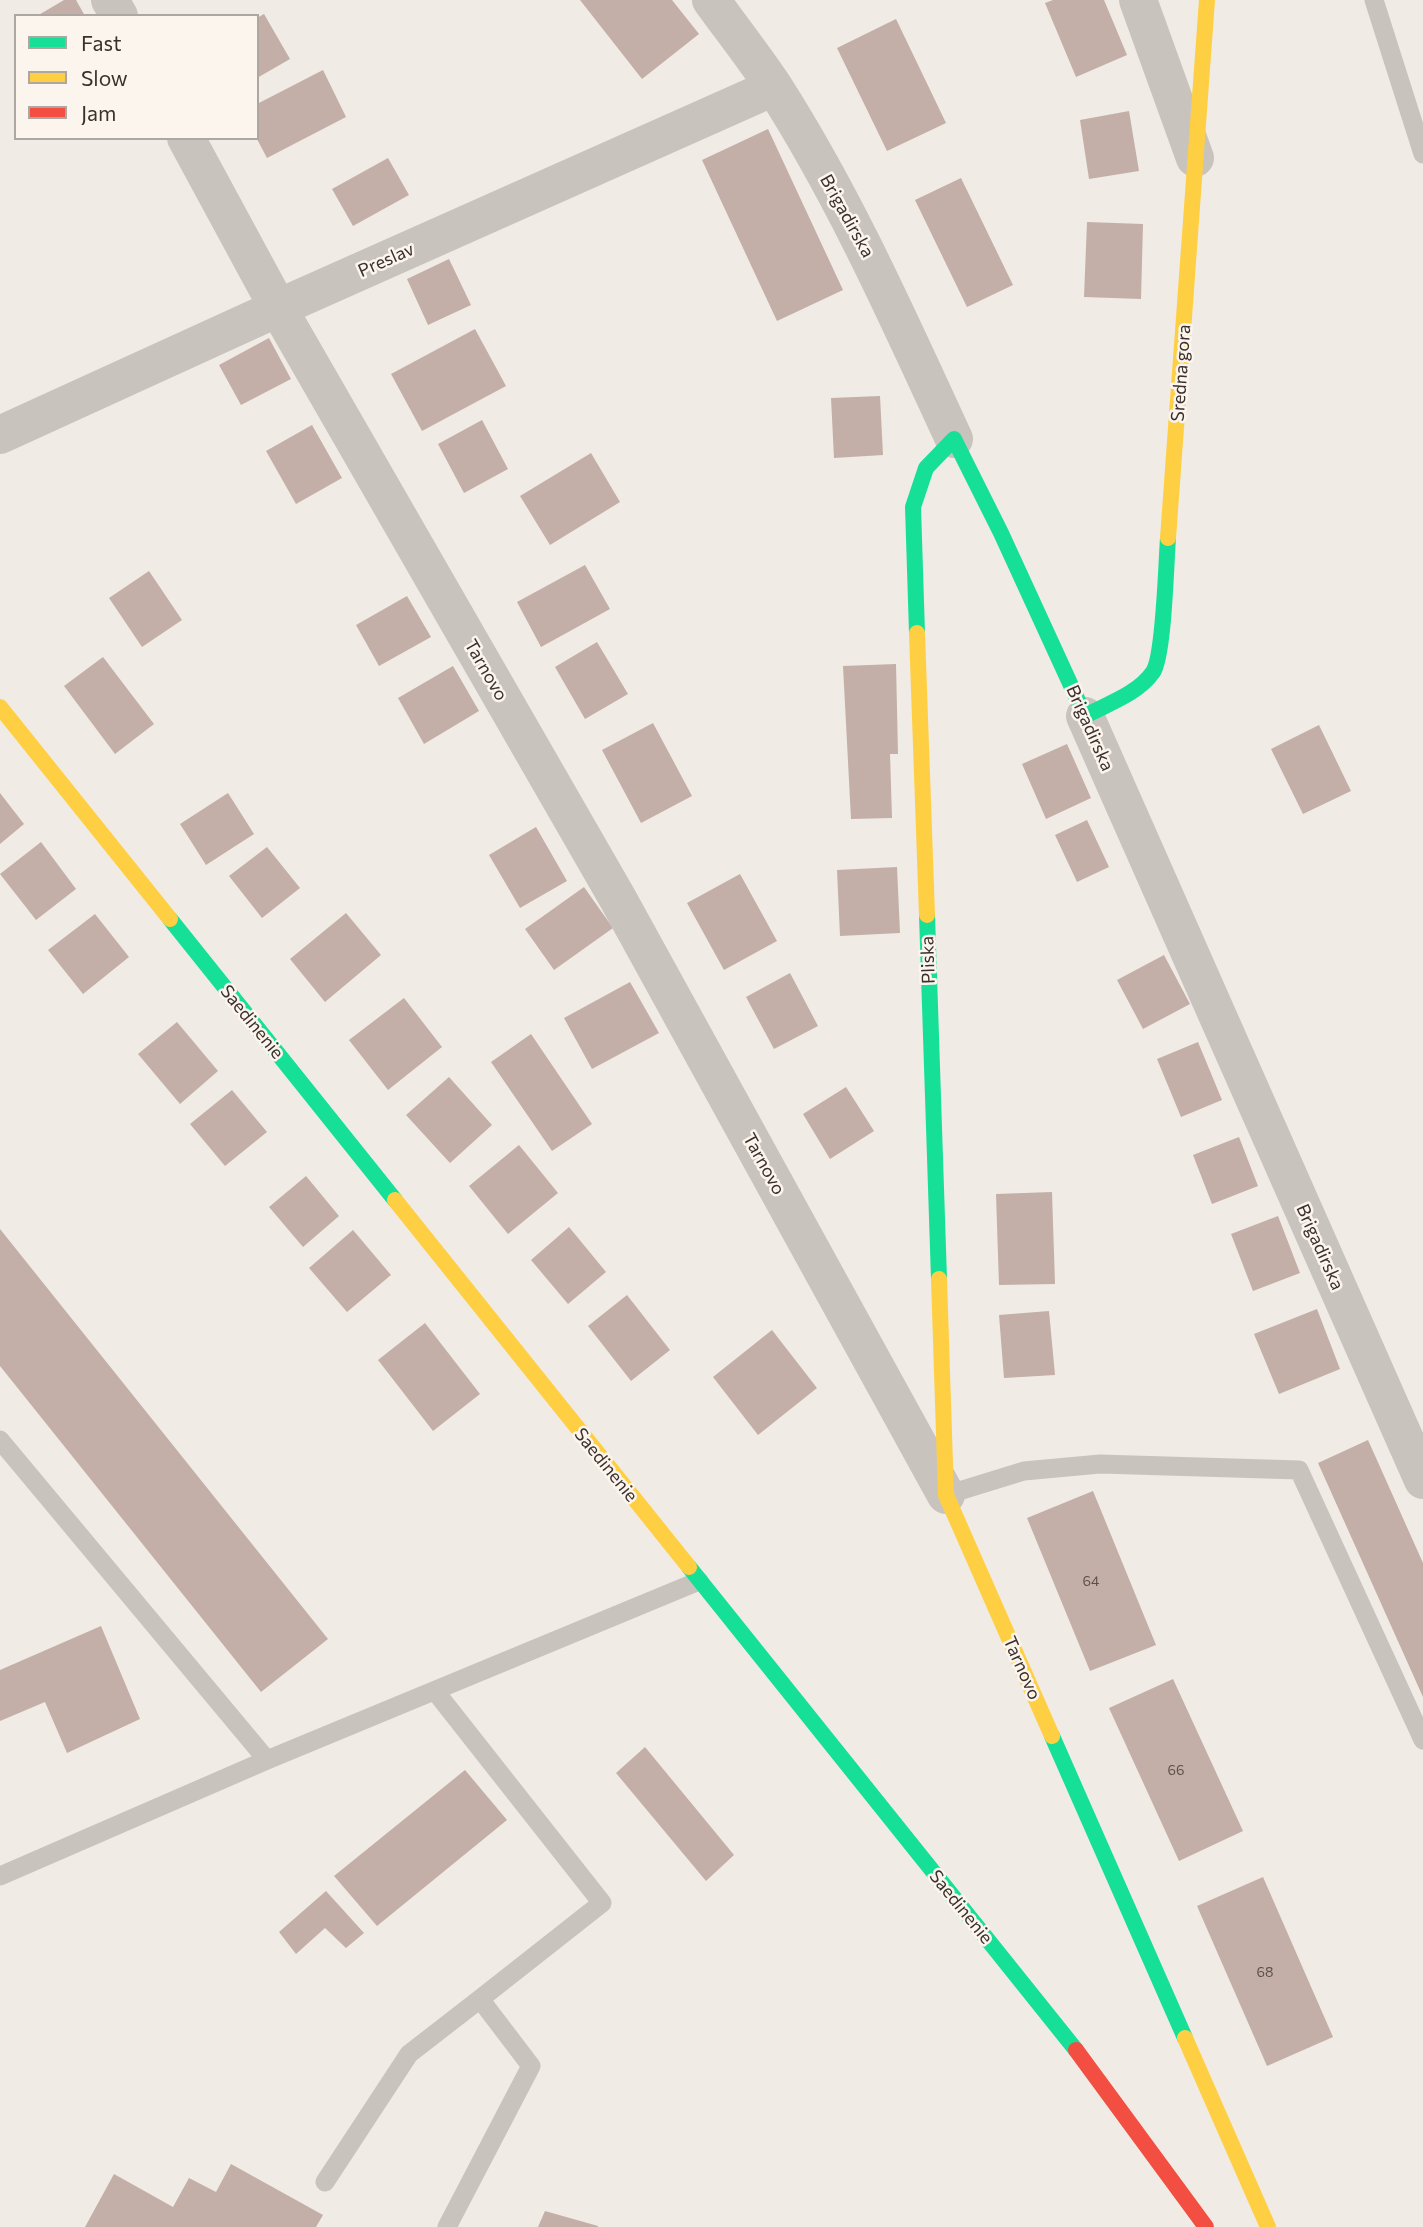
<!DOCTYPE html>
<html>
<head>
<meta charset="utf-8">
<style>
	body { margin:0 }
	#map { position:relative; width:1423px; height:2227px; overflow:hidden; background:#f0ebe5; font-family:Commissioner,sans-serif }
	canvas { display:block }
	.legend { position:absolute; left:14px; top:14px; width:245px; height:126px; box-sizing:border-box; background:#fbf5ee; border:2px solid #aea6a0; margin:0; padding:9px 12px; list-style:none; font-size:21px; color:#3b302b }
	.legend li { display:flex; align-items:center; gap:14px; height:35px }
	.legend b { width:35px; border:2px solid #aea6a0 }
</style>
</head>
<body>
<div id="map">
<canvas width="1423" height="2227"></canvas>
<ul class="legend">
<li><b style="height:9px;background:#16e098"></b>Fast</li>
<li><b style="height:9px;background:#ffcf43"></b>Slow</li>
<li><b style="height:9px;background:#f24e42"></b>Jam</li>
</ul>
</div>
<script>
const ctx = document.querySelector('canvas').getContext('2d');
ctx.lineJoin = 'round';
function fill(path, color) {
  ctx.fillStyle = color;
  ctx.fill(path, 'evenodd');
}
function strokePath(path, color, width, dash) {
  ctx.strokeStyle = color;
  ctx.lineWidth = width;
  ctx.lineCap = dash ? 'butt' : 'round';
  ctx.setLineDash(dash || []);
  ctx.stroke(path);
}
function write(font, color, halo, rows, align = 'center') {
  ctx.font = font + ' Commissioner,sans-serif';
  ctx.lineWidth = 5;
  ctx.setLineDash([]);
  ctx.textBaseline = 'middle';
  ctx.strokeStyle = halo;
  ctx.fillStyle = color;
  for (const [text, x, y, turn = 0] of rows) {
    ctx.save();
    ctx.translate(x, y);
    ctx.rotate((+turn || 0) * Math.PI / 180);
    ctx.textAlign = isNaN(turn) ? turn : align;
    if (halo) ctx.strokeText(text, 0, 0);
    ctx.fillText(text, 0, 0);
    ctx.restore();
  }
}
fill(new Path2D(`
	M64 0H76L85 16H37Z
	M580 0H672L699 34 642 79Z
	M1053 0H1104L1127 55 1076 77 1045 3Z
	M264 14 290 59 257 78V18Z
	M896 19 946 123 887 151 837 48Z
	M323 70 346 117 267 158 257 139V104Z
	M1129 111 1139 171 1089 179 1080 120Z
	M768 129 843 290 777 321 702 160Z
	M388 158 409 195 353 226 332 189Z
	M961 178 1013 285 967 307 915 200Z
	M1087 222 1143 224 1141 299 1084 297Z
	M449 259 471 305 428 325 407 279Z
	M475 329 506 386 422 431 391 374Z
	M269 338 291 379 241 405 219 365Z
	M880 396 883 455 834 458 831 398Z
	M482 420 508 469 464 493 438 444Z
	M312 425 342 478 296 504 266 451Z
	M591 453 620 502 550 545 520 496Z
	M585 565 610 609 541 647 517 602Z
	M149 571 182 620 142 647 109 598Z
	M407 596 431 637 379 666 356 625Z
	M597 642 628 694 585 719 555 667Z
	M103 657 154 724 115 754 64 686Z
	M896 664 898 754H890L892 818 851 819 843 666Z
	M453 666 479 711 424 744 398 698Z
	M653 723 692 796 641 823 602 750Z
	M1319 725 1351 791 1303 814 1271 749Z
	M1067 744 1091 798 1046 819 1022 764Z
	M0 793 24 824 0 844Z
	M228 793 254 834 206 865 180 824Z
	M1087 820 1109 867 1077 882 1055 835Z
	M536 827 567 881 520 908 489 855Z
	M41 842 76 889 36 920 0 874Z
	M267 847 300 888 262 918 229 876Z
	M897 867 900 933 840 936 837 870Z
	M740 874 777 941 724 970 687 903Z
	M584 887 613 928 554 970 525 929Z
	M346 913 381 955 325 1002 290 959Z
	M95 914 129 957 83 994 48 950Z
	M1164 955 1190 1004 1143 1029 1117 980Z
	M790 973 818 1026 774 1049 746 997Z
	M630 982 659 1033 592 1069 564 1018Z
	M404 998 442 1047 388 1090 349 1040Z
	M177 1022 218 1071 180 1104 138 1054Z
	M531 1034 592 1124 552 1151 491 1062Z
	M1198 1042 1222 1100 1181 1117 1157 1059Z
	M449 1077 492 1125 450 1163 406 1115Z
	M846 1087 874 1131 830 1159 803 1114Z
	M232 1090 267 1132 225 1166 190 1124Z
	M1239 1137 1258 1186 1212 1204 1193 1155Z
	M519 1145 558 1193 508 1234 469 1186Z
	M306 1176 339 1216 303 1247 269 1207Z
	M1052 1192 1055 1284 999 1285 996 1194Z
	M1278 1216 1300 1273 1253 1291 1231 1234Z
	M569 1227 606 1272 568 1304 531 1260Z
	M0 1229 328 1639 261 1692 0 1366Z
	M353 1230 391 1275 347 1312 309 1268Z
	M627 1295 670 1350 631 1381 588 1326Z
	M1317 1309 1340 1369 1279 1394 1254 1334Z
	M1049 1311 1055 1375 1004 1378 999 1315Z
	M425 1323 480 1394 433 1431 378 1360Z
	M772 1330 817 1388 758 1435 713 1377Z
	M1368 1440 1423 1563V1697L1318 1463Z
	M1093 1491 1156 1645 1090 1671 1027 1518Z
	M101 1626 140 1719 67 1753 45 1702 0 1721V1670Z
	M1173 1679 1243 1831 1179 1861 1109 1708Z
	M645 1747 734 1855 706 1881 616 1773Z
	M465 1770 507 1820 377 1926 334 1876Z
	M1263 1877 1333 2037 1267 2066 1197 1906Z
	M326 1891 364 1933 346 1948 325 1928 296 1954 279 1932Z
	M231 2164 323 2215 316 2227H85L114 2174 173 2207 189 2178 216 2192Z
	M545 2211 598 2226V2227H538Z`), '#c3afa7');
strokePath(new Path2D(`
	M1374 0 1423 154
	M0 1440 267 1760
	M946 1495 1024 1471 1100 1464 1299 1470 1423 1740
	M435 1691 602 1903 480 1999 531 2066 447 2227
	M0 1876 267 1760 699 1581
	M325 2182 409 2054 480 1999`), '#c9c3be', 19);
strokePath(new Path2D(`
	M110 0 119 16
	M711 0C732 29 754 57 774 87 845 198 899 320 954 439
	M1138 0 1195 158
	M186 138 278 308 618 899 946 1495
	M0 435 278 308 774 87
	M1085 716 1423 1480`), '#c9c3be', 38);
strokePath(new Path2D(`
	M917 633 913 507 926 468 954 439 1001 533 1085 716C1107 704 1138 694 1153 672 1164 656 1166 564 1168 538
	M927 915 939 1279
	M170 919 395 1200
	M689 1567 1076 2050
	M1052 1736 1185 2038`), '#16e098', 16);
strokePath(new Path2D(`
	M1168 538 1207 0
	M917 633 927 915
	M0 707 170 919
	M395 1200 689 1567
	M939 1279 946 1495 1052 1736
	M1185 2038 1268 2227`), '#ffcf43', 16);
strokePath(new Path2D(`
	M1076 2050 1206 2227`), '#f24e42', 16);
write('14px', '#5d504a', null, [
	["64",1091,1581],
	["66",1176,1770],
	["68",1265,1972]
]);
write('18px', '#3b302b', '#fbf5ee', [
	["Brigadirska",847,216,61],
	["Preslav",386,260,-24],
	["Sredna gora",1181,373,-86],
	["Tarnovo",486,670,60],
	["Brigadirska",1090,728,66],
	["Pliska",928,960,-92],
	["Saedinenie",252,1022,51],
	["Tarnovo",764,1164,61],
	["Brigadirska",1320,1247,66],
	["Saedinenie",606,1465,51],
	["Tarnovo",1022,1668,66],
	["Saedinenie",961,1907,51]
]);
</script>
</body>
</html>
